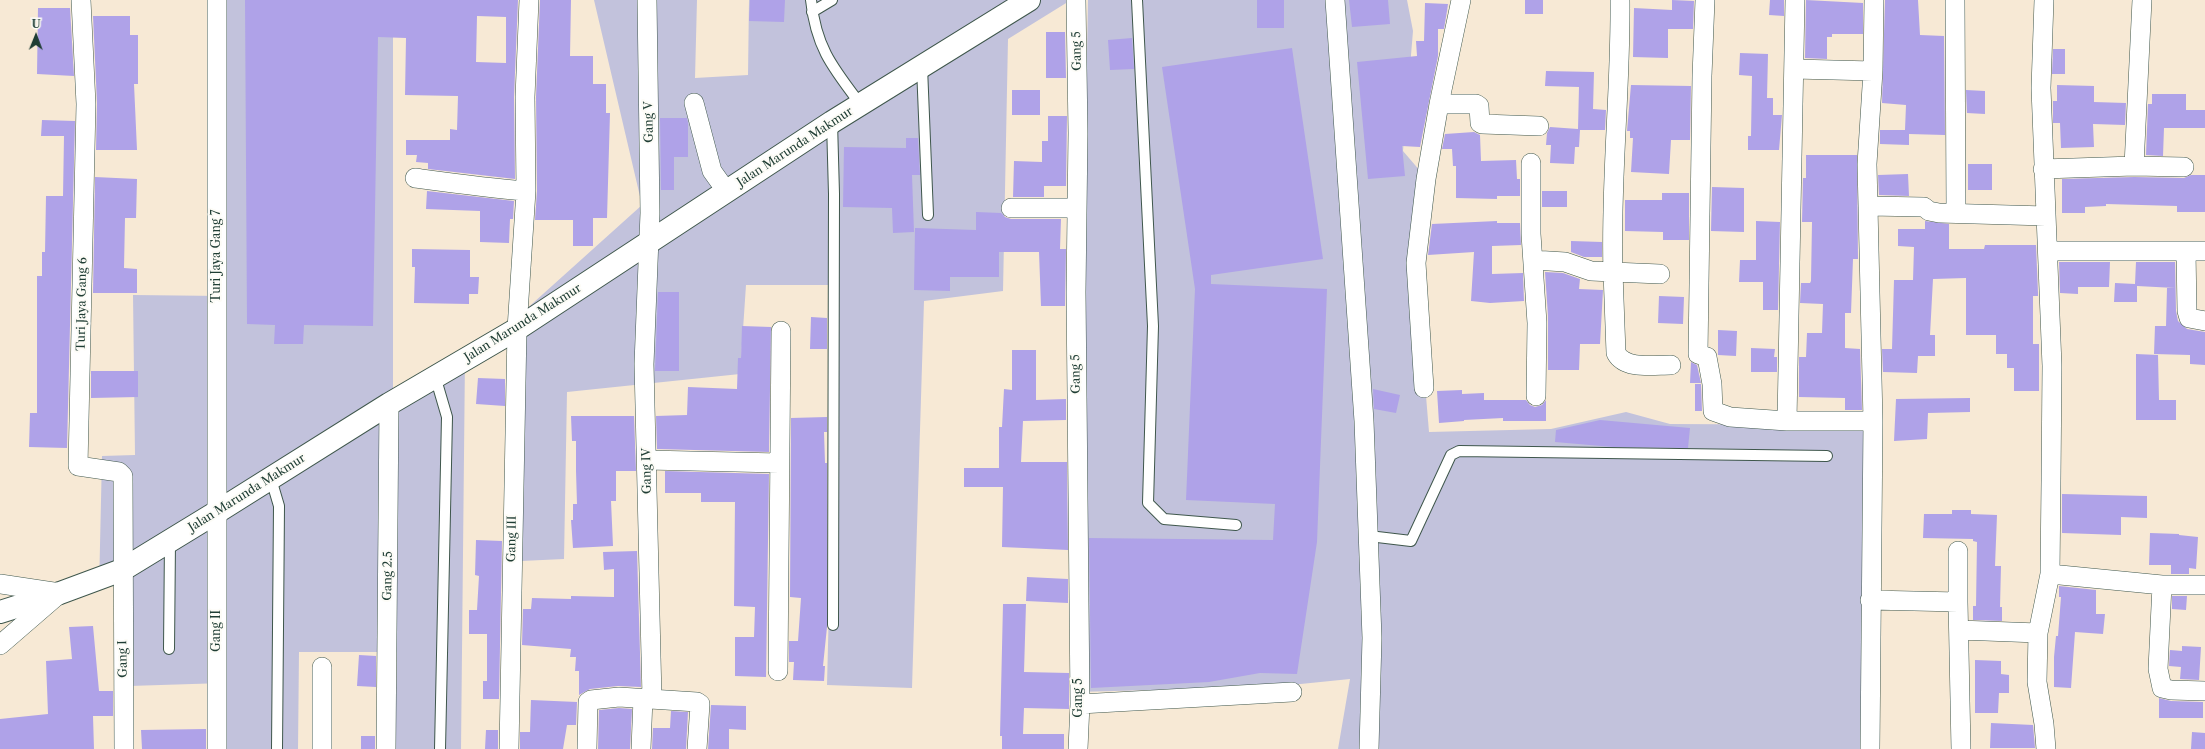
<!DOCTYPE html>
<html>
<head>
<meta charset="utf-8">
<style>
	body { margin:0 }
	#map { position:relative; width:2205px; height:749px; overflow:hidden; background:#f7e9d5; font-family:"Libre Caslon Text",serif }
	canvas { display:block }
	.north { position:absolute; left:16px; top:16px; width:40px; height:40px; -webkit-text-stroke:3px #fdfcf7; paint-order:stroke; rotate:1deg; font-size:11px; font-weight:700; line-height:16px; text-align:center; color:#1f3d34 }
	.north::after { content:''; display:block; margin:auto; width:14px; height:18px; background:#1f3d34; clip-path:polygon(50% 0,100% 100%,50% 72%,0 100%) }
</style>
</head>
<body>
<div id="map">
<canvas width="2205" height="749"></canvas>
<div class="north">U</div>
</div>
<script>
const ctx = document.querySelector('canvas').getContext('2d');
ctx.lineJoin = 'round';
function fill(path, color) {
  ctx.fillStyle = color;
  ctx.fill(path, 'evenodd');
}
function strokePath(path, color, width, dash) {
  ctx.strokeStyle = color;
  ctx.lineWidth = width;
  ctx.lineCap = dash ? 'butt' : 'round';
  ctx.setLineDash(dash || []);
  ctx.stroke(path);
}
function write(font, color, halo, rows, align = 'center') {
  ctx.font = font + ' "Libre Caslon Text",serif';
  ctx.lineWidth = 4;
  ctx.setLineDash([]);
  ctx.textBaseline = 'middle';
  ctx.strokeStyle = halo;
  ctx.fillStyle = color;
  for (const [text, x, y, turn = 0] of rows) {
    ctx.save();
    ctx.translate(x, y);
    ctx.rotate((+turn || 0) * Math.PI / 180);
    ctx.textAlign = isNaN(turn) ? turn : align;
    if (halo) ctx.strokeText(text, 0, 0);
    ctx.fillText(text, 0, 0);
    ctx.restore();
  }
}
fill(new Path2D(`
	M224 0H393V397L465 357 461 749H395L397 652H299L298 749H224V683L129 686 125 578 99 590 102 456 135 455 133 295 222 296Z
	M594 0H697L695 78 748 75 749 0H1071L1008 39 1003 291 924 301 912 688 827 685 837 285H746L740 374 567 392 564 559 521 561 523 312 642 205Z
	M1088 0H1407L1413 31 1403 151 1421 172 1415 264 1429 432 1551 429 1626 412 1670 424 1873 425 1865 749H1338L1350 679 1271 687 1075 692Z`), '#c2c2dc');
fill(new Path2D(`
	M245 0H518L514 97 515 179 428 169V163L416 162 417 155H406V140H450V129L457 130 458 96 405 95 406 38 378 37 373 326 304 325 303 344H274L275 325 247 324ZM477 16 506 17V63L476 62Z
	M540 0H571L570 56H593V84H606V113H610L607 218H593V246H573V220H535L537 191 536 97Z
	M750 0H785L784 22 749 21Z
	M1257 0H1284V28H1257Z
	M1349 0H1388L1390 24 1352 27Z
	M1525 0H1543V14H1525Z
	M1672 0 1694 1 1693 29H1668V58L1633 57 1634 8 1672 10Z
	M1770 0H1784V16L1769 15Z
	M1806 0 1863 3V34H1832V37H1827V59L1805 58Z
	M1885 0H1918L1920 35 1944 36 1945 135 1909 134V145L1880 144V130H1905L1906 105 1882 103Z
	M1425 3 1448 4 1447 11 1444 29H1438V56L1420 147 1402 146 1405 176 1368 179 1357 62 1417 56 1416 41H1424Z
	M38 8H70L74 76 37 74Z
	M93 16H130V35H138V84H134L137 150H96L97 103Z
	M1046 32H1065L1066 78H1046Z
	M1132 38 1134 69 1110 70 1108 40Z
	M1292 48 1323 259 1211 275V284L1327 289 1317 542 1297 674 1260 673 1209 682 1091 688 1089 538 1273 540 1275 504 1186 500 1195 289 1162 67Z
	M2053 49H2065V74H2052Z
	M1740 53 1768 54 1767 98H1773V115H1782L1779 150H1748V136H1751L1752 76 1739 75Z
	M1546 71 1594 72 1593 109 1606 110 1605 130H1580L1579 147H1575L1574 164 1550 163 1551 145H1546L1547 133 1550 127 1578 129 1579 87 1545 86Z
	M1631 85 1691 86 1690 140H1671L1669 174 1631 172 1633 138H1630V131H1627Z
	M2057 85 2094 86V102L2126 103 2125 125 2093 124 2094 147 2061 148 2060 123H2053V101H2057Z
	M1012 90H1040V115H1012Z
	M1966 90 1985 91V114L1967 113Z
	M2152 94H2186V110H2205V128H2164L2163 156 2146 155 2148 104H2152Z
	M1048 116H1067L1066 186H1044V197H1013L1014 161 1042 162V141H1048Z
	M660 118H687L688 123V157H674V190H661Z
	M42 120 75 121 67 448 29 447 30 413H37V276H42V252H45L46 196H63L64 136H41Z
	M1474 132 1480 135 1481 161 1516 160 1517 179H1520V196H1497V199L1456 198V166H1453L1452 149H1442L1445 134Z
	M906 138H918L920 175H912L914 232 893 233 892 208 843 207 844 147 906 148Z
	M1806 155H1857L1858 259H1853L1851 313H1845V348L1860 349 1862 410H1845V398L1799 397V357H1806L1807 333H1822L1823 304 1800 303 1801 283H1810L1811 281 1812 222H1802L1803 178H1806Z
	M1968 164H1992V190H1968Z
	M1908 174 1909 196 1879 195 1878 175Z
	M2191 175H2205V212H2177V206L2106 204V206L2085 207V213H2062V179L2134 177 2184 178Z
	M95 177 137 179 136 218H125L124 268 137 269V293H93Z
	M1712 187 1744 188V232L1711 231Z
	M427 191 514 201 513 219H510L509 243 480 242V211L426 209Z
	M1542 191H1567V207H1542Z
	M1662 193H1689V240H1663V232L1625 231V200H1662Z
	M976 212 1001 213 1005 217 1011 219H1061L1060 249H1066L1065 306H1041L1039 252H999V277H950V291L914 290 915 228 976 230Z
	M1497 221V223H1520L1521 245 1492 246V274L1523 273 1524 301 1490 303 1471 301 1474 252 1428 255 1432 224Z
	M1756 221 1780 222 1778 310H1763V282H1739L1740 260H1756Z
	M1925 221 1949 224V249H1984L1985 245H2036L2038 293V296H2033V344H2039V391H2014V368H2007V354H1996V335H1966V278L1933 279 1930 335H1935V356H1918L1917 373 1883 372 1882 349H1892L1894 280H1913L1914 247 1898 246V229H1925Z
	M1571 241 1602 242V257H1584L1571 252Z
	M412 249 470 250V277H479L478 294H469V304L414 303 415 267H412Z
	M2059 262H2110L2109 287H2078V294L2060 293Z
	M2136 262H2175L2176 311 2178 321 2187 329 2205 332V365L2190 364V355L2154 354 2155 326H2166L2167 288H2175L2137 286V302H2114L2115 283 2135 284Z
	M1545 272 1563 273 1580 279 1579 289 1603 290 1600 344H1580L1579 370H1548V316Z
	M658 292H679V371H655Z
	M1659 296 1684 297 1683 324 1658 323Z
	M811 317 827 318V349H810Z
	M742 326 771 327 769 452 657 449 656 416 687 415 688 387 737 389 738 358H741Z
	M1718 330 1737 331 1736 356 1718 355Z
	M1751 348 1775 349 1774 357H1777V372H1751Z
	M1012 350H1036V400L1066 399V420L1023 421 1021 462H1067L1068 550 1002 547 1003 487H964V468H999V427H1002L1004 389 1012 390Z
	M2136 354 2158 355 2159 400H2176V420H2136Z
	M1691 362 1697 365 1701 383H1690Z
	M91 371H138V397L91 398Z
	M478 378 505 379V406L476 404Z
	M1695 384H1701L1702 411H1695Z
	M1373 389 1400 395 1396 413 1374 409Z
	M1462 390V394L1484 393V400H1526L1530 405 1535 407 1542 405 1546 400V421H1503V418L1464 420V421L1439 423 1437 391Z
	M1970 398V412L1928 413 1927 439 1894 441 1896 399Z
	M571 416H634L636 471H616V501H611L613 546 573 548 571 520H573V504H577L576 471V441H572Z
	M827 417V432H824L825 463H827V627L823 666H825L824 681 793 680 794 662H789V641H798L801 598 790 597 791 418Z
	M1600 420 1690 428 1688 448 1613 447 1555 442 1556 430Z
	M665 471 769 474 766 677 735 676V637H754L755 607 734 606 735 502H701V493H665Z
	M2062 494 2147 496V518L2121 517V535L2062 533Z
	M1952 510H1971V514L1997 515 1995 566H2001L2000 607H2002V621L1973 620V606H1976L1977 542 1973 541V539L1923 538 1924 514H1952Z
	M2150 533 2179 534V535L2198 537 2196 569 2189 568V574H2171V565H2149Z
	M476 540 502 541 499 699H483V681H487V634H469V610H477L479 576 475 575Z
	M637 551 641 687 618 686 590 689 579 695V671H575L576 657H570L571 649 522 645 523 609H531L532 598 571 599V596L614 597V569L604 570 603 552Z
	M1027 577 1068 579V603L1026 601Z
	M2059 586 2096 590V614H2105L2103 634 2075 632 2071 688 2054 687V657L2056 636H2058L2061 597H2059Z
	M2172 596H2187L2186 610 2172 609Z
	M1003 604H1026L1024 672 1069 673V709L1024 708 1023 734H1064V749H1002V736H1000Z
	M93 626 99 691H113V716H93L94 749H0V719L48 714 46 661 72 659 69 627Z
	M2182 646 2201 647 2199 680 2180 679 2181 667 2169 666 2170 650 2182 651Z
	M359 655 376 656V687L357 686Z
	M1975 660 2001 661V674L2009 675V693H1999L1998 713H1975Z
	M2159 698 2171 701 2203 702V718H2159Z
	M531 700 577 702 576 725H567L563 749H520V732H530Z
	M711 705 746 706V730L729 729V749H708Z
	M619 708 632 709 630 749H598L599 710Z
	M671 711 688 712 686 749H652L653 728H670Z
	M1991 723 2033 725 2035 748H1990Z
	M206 729V749H142L141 730Z
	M486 730H498V749H485Z
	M2192 732 2205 733V749H2191Z
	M361 736H375V749H361Z`), '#afa2e8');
const service = new Path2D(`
	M811 0C816 48 833 68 861 105
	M1137 0 1153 326 1148 503 1164 519 1236 525
	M812 12 832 0
	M922 67 928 215
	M832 122 834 194 833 625
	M435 376 447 417 440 749
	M271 479 279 506 277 749
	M1369 536 1411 541 1451 455 1459 451 1827 456
	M169 649 170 541`);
const minor = new Path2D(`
	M81 0 86 104 78 466 119 472 123 476 124 749
	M217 0V749
	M647 0 650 213 644 364 652 698
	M1076 0 1078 133 1076 292 1080 704 1078 749
	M1335 0 1364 421 1372 638 1369 749
	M1620 0C1621 91 1610 181 1613 272L1660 274
	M1705 0 1702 76 1698 354 1707 357 1712 384 1713 411 1730 417 1787 421
	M1795 0 1787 421H1873L1870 749
	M1955 0 1956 213
	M2044 0 2041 88 2052 366 2051 482 2050 574 2038 633 2037 682 2044 724 2046 749
	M1794 69 1873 71
	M694 103 712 171 727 192
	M1439 104H1476L1479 106 1480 123 1482 124 1539 126
	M1531 163V234L1537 323 1536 396
	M2134 166 2142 0
	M2043 169 2134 166 2184 167
	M415 178C452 183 488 188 526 191
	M1869 206 1924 207 1929 211 1939 213 2046 216
	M1011 208H1077
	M2049 251H2205
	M2186 251 2187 311 2189 318 2205 321
	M1533 260 1565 262 1591 271 1613 272 1616 353C1625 370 1653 365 1671 365
	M1424 388 1416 263 1426 179 1439 104 1461 0
	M1873 421 1867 164 1873 71 1874 0
	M647 460 779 463
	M2050 574 2162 585H2205
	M0 584 60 593
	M2162 585 2158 669 2162 688 2171 690 2205 691
	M1870 600 1958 602 1961 749
	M1958 602V551
	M1959 630 2038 633
	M0 645 59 594
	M322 667V749
	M778 671 781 331
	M1080 704 1292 692
	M386 749 389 404
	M509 749 517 329 526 191 525 97 529 0
	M587 749 588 702 591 700 619 697 697 702 700 704 697 749
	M641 749 643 698`);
const primary = new Path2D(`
	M0 612 60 593 122 570 217 512 389 404 517 329 832 122 1029 0`);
strokePath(service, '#3f574c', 12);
strokePath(minor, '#3f574c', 20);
strokePath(primary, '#3f574c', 24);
strokePath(service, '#fff', 10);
strokePath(minor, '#fff', 19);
strokePath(primary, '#fff', 22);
write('12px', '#1f3d34', '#fdfcf7', [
	["Gang 5",1077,51,-91],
	["Gang V",649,122,-91],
	["Jalan Marunda Makmur",795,147,-33],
	["Turi Jaya Gang 7",217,256,-90],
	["Turi Jaya Gang 6",82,304,-89],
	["Jalan Marunda Makmur",523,323,-32],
	["Gang 5",1076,374,-91],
	["Gang IV",647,471,-91],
	["Jalan Marunda Makmur",247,493,-32],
	["Gang III",512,539,-89],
	["Gang 2.5",388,576,-89],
	["Gang II",217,631,-90],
	["Gang I",123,659,-91],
	["Gang 5",1079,698,-90]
]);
</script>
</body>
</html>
